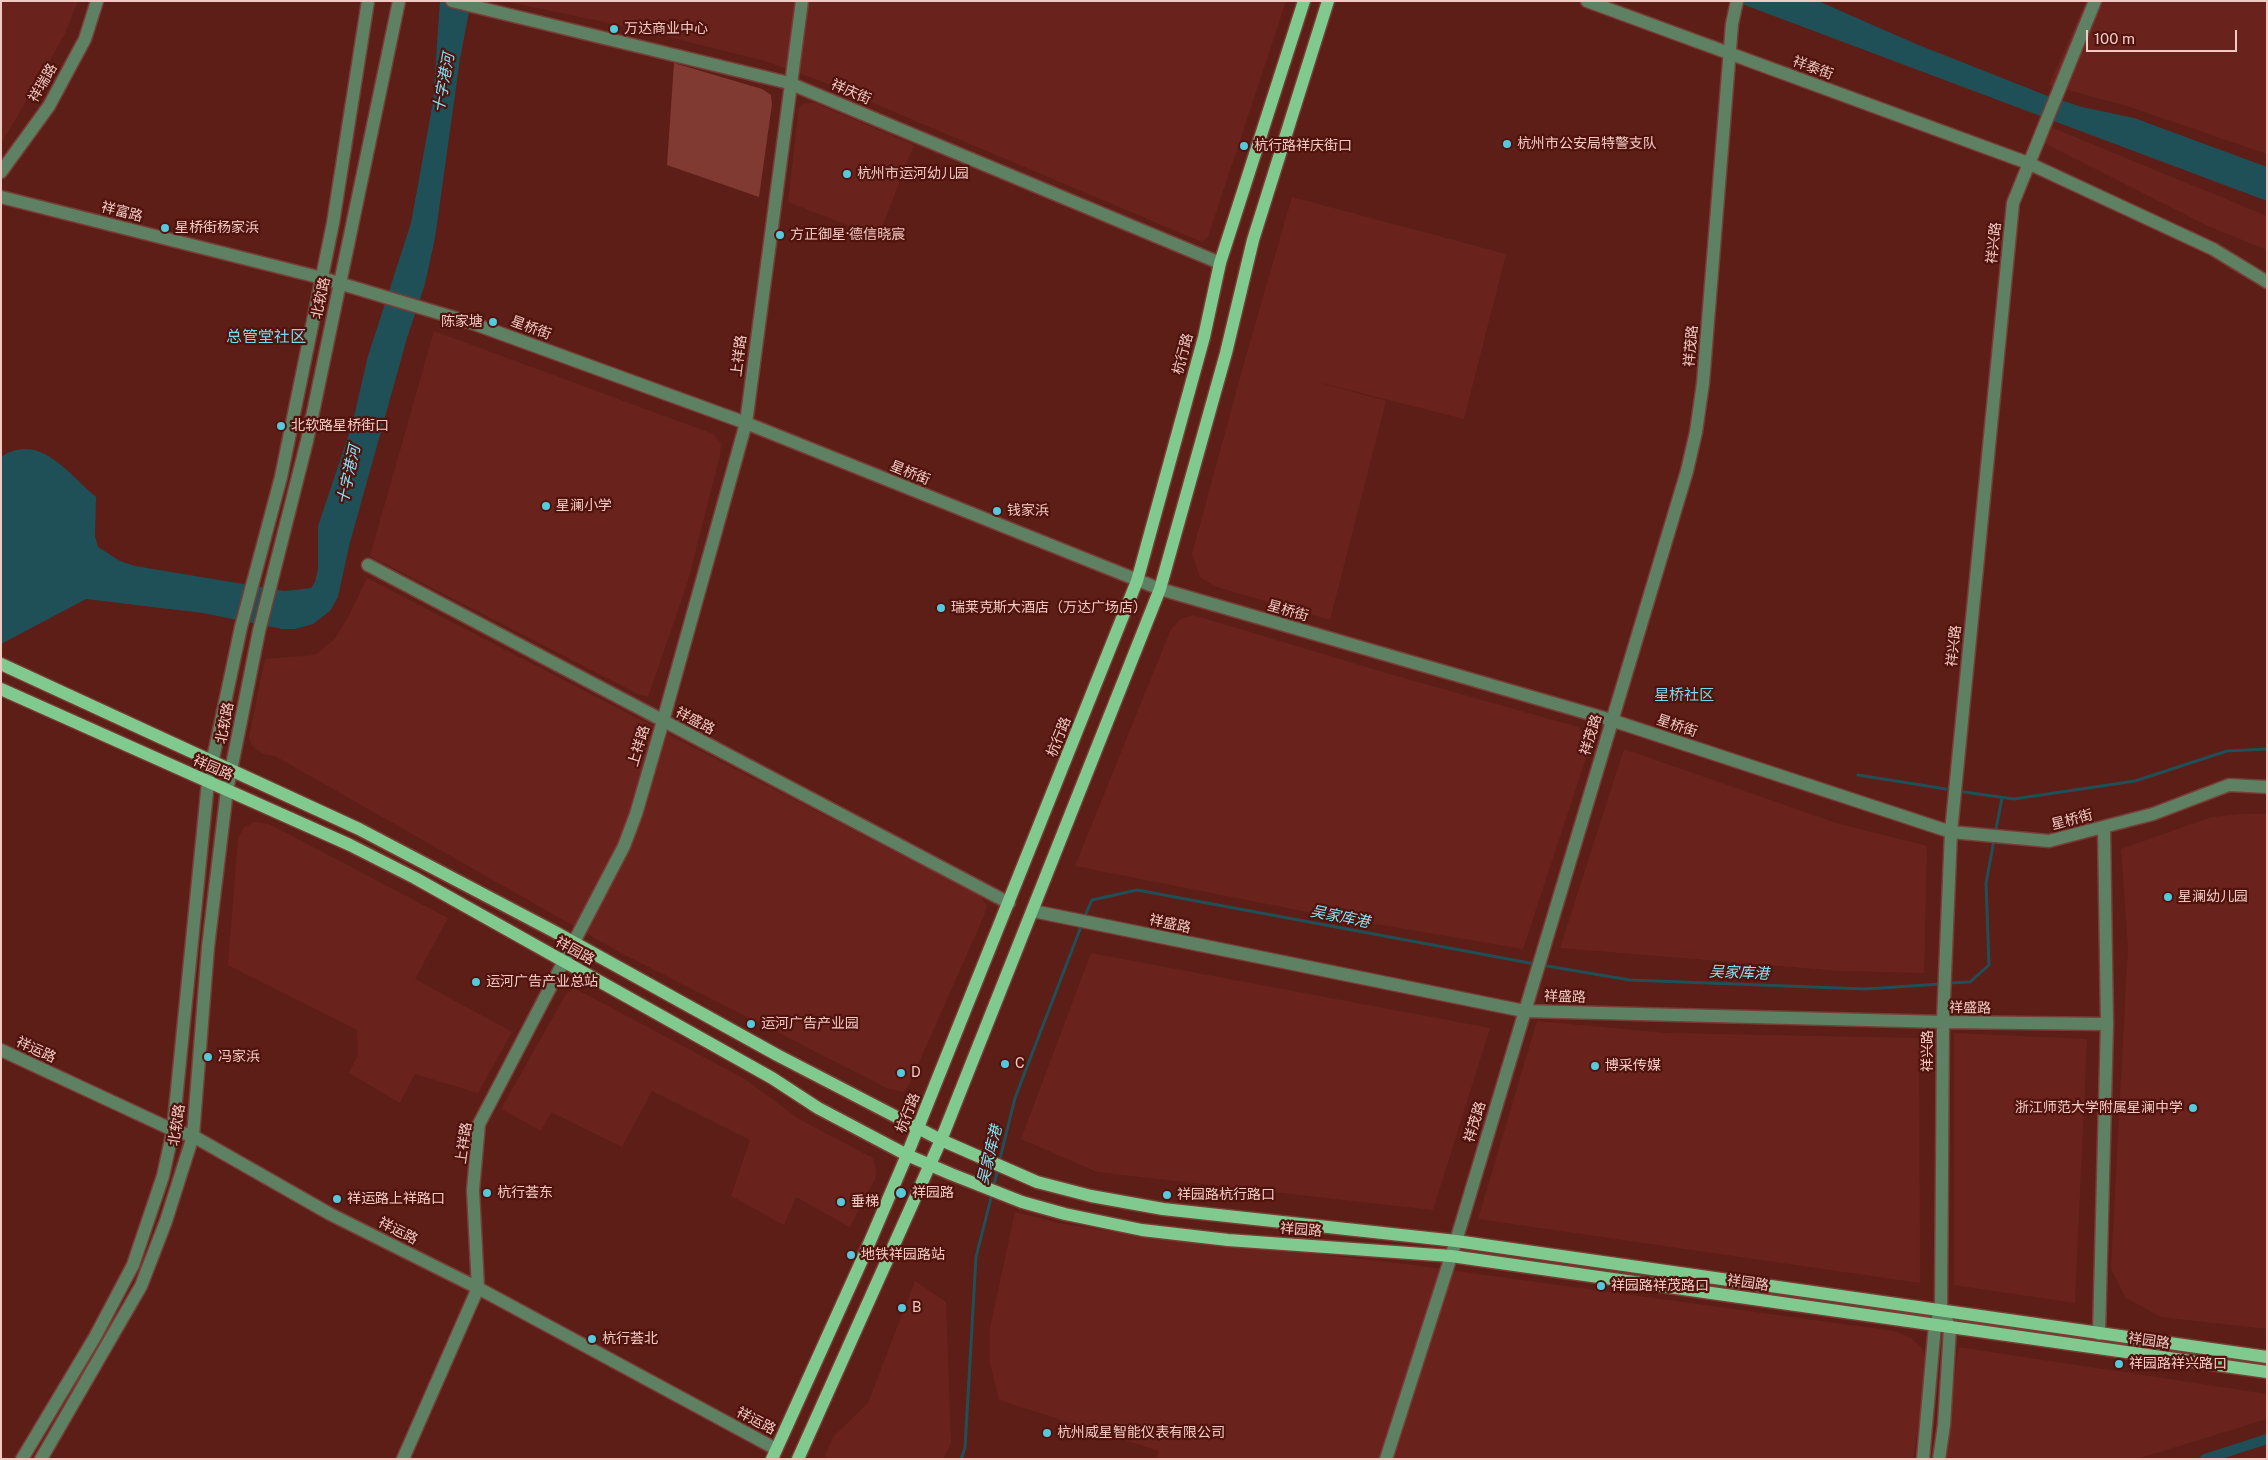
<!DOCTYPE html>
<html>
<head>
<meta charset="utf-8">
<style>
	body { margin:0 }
	#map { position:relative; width:2268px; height:1460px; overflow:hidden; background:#5c1e17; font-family:"Public Sans",sans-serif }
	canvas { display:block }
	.frame { position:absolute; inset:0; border:2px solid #f1cac3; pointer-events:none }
	.scale { position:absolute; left:2086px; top:30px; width:151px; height:22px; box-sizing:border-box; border:2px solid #f1cac3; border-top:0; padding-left:6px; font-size:15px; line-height:18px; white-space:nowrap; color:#f1cac3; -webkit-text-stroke:4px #50130d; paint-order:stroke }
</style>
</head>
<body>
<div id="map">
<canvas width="2268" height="1460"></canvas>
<div class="frame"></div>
<div class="scale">100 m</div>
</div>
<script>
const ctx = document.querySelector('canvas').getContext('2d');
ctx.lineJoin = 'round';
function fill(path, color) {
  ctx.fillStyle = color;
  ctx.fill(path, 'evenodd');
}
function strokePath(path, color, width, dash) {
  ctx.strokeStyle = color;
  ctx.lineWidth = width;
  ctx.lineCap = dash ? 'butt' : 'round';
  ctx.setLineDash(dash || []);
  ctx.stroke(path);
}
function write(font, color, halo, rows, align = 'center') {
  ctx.font = font + ' "Public Sans","Noto Sans SC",sans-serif';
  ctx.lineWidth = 4.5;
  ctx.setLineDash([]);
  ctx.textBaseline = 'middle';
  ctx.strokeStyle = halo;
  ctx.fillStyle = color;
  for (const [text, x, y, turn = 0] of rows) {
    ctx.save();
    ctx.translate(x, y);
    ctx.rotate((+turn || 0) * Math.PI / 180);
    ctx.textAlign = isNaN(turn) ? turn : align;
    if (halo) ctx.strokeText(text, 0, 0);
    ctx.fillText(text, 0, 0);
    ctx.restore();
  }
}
fill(new Path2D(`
	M1 1H78L64 36 1 144Z
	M503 1H1286L1208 237 1202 242 821 81 762 60 633 28Z
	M2086 1H2267V154L2124 105 2049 85Z
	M804 103H815L914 145 878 237 788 202 799 107Z
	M2048 126 2267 216V250L2210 227 2044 143Z
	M1292 197 1506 254 1464 419 1306 379 1386 401 1330 620 1214 586 1200 577 1192 554 1244 363Z
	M434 331 713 434 721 443 720 455 688 581 648 697 638 694 370 556Z
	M367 578 980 896 987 906 984 916 909 1085 903 1092 889 1089 623 954 275 756 264 754 252 746 249 737 265 659 315 655 334 640 347 619Z
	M1193 615 1393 675 1578 727 1587 736 1590 746 1523 949 1323 915 1075 866 1171 629 1181 619Z
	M1624 749 1839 824 1927 846 1924 973 1841 971 1560 948Z
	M2242 814H2267V1329L2161 1317 2126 1298 2111 1268 2128 946 2121 849 2212 817Z
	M255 822 269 824 448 918 415 979 512 1032 478 1093 415 1074 400 1103 349 1073 358 1055 357 1030 228 965 238 838 244 827Z
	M1091 953 1490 1028 1433 1210 1097 1172 1021 1139Z
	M574 988 745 1079 799 1119 873 1158 876 1170 875 1179 850 1227 796 1197 784 1225 731 1196 750 1140 652 1091 622 1147 551 1112 541 1131 501 1109 566 994Z
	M1537 1021 1666 1033 1919 1038 1920 1283 1478 1219Z
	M1954 1033 2087 1039 2075 1303 1954 1285Z
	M1015 1212 1059 1223 1113 1232 1398 1263 1894 1331 1911 1338 1922 1348 1928 1363 1913 1459H1156L1159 1451 999 1400 990 1363V1328Z
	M915 1281 946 1302 951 1443 943 1459H824L833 1437 868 1403Z
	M1958 1347 2267 1394V1419L2137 1459H1946Z`), '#6a231c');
fill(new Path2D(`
	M674 63 762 89 771 95 772 104 759 197 667 165Z`), '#813a31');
fill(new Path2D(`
	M440 1H471L460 59 435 238 425 284 407 338 349 546 338 597 330 611 313 624 295 629H282L203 613 86 599 1 644V457C40 431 69 475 96 497L95 536 98 547 120 561 135 566 285 591 311 588 315 582 318 569V526L352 425 368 356 411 223 433 102Z
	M1734 1H1818L1916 44 2045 95 2082 107 2134 118 2267 167V201Z`), '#205057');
strokePath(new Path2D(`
	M1858 775 1946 789
	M1964 792 2014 799 2135 781 2227 751 2267 749
	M1995 834 2002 798
	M1084 918 1092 900 1137 890 1535 964
	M1541 965 1630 980 1865 989 1941 984
	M1947 983 1970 982 1989 965 1986 883 1994 840
	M999 1163 1015 1098 1082 924
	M993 1188 998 1169
	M961 1459 965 1448 976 1257 992 1194`), '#205057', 3);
strokePath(new Path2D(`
	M2205 1459 2267 1439`), '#205057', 10);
const minor = new Path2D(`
	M452 1 789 83 1220 263
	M1587 1 2028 163 2213 249 2267 282
	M1 172 49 106 85 39 97 1
	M1 197 322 278 472 323 746 423 1160 589 1611 720 1951 832 2049 841 2153 814 2229 785 2267 787
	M368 565 1009 903
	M1033 911 1524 1011 1943 1022 2107 1024
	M1 1050 173 1130 193 1136 330 1214 478 1288 776 1449
	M2099 1334 2107 1024 2104 827
	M22 1459 95 1337 133 1265 163 1176 173 1130 208 782 241 627 281 477 333 223 368 1
	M41 1459 141 1286 166 1221 193 1136 208 947 227 790 259 631 307 441 399 1
	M403 1459 478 1288 473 1190 479 1124 624 846 636 814 663 721 746 423 802 1
	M1386 1459 1456 1241 1687 471 1696 432 1703 383 1732 24 1737 1
	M1923 1459 1935 1325 1941 1311 1943 1022 1951 832 2013 203 2095 1
	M1939 1459 1944 1425 1950 1328 1945 1317`);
const major = new Path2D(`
	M1 664 359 829 555 932 777 1055 941 1140 1037 1182 1091 1196 1163 1209 1456 1241 2267 1357
	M1 689 350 845 415 878 772 1078 818 1108 907 1155 951 1174 1022 1202 1065 1214 1142 1230 1228 1240 1451 1256 2267 1372
	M772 1459 862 1260 907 1155 1137 581 1204 337 1220 263 1304 1
	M798 1459 941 1140 1160 589 1226 353 1253 240 1328 1`);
strokePath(minor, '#773d36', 15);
strokePath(major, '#773d36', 15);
strokePath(minor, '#5e8063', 12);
strokePath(major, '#81ca8f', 12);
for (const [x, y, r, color] of [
	[614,29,5,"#54cadc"],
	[1507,144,5,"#54cadc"],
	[1244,146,5,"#54cadc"],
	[847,174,5,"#54cadc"],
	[165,228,5,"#54cadc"],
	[780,235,5,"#54cadc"],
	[493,322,5,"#54cadc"],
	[281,426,5,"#54cadc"],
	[546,506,5,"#54cadc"],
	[997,511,5,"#54cadc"],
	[941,608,5,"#54cadc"],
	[2168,897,5,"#54cadc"],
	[476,982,5,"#54cadc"],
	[751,1024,5,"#54cadc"],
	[208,1057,5,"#54cadc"],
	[1005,1064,5,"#54cadc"],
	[1595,1066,5,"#54cadc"],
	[901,1073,5,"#54cadc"],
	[2193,1108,5,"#54cadc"],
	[487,1193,5,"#54cadc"],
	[901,1193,6,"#54cadc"],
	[1167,1195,5,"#54cadc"],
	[337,1199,5,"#54cadc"],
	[841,1202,5,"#54cadc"],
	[851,1255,5,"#54cadc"],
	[1601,1286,5,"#54cadc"],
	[902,1308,5,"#54cadc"],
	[592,1339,5,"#54cadc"],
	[2119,1364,5,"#54cadc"],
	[1047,1433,5,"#54cadc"]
]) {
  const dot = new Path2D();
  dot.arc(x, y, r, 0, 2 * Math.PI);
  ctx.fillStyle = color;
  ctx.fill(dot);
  strokePath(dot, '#50130d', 2);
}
write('14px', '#f1cac3', '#50130d', [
	["万达商业中心",624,29],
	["杭州市公安局特警支队",1517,144],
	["杭行路祥庆街口",1254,146],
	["杭州市运河幼儿园",857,174],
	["星桥街杨家浜",175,228],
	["方正御星·德信晓宸",790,235],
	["陈家塘",483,322,"right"],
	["北软路星桥街口",291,426],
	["星澜小学",556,506],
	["钱家浜",1007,511],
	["瑞莱克斯大酒店（万达广场店）",951,608],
	["星澜幼儿园",2178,897],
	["运河广告产业总站",486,982],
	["运河广告产业园",761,1024],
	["冯家浜",218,1057],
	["C",1015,1064],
	["博采传媒",1605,1066],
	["D",911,1073],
	["浙江师范大学附属星澜中学",2183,1108,"right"],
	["杭行荟东",497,1193],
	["祥园路",912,1193],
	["祥园路杭行路口",1177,1195],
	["祥运路上祥路口",347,1199],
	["垂梯",851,1202],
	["地铁祥园路站",861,1255],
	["祥园路祥茂路口",1611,1286],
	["B",912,1308],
	["杭行荟北",602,1339],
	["祥园路祥兴路口",2129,1364],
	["杭州威星智能仪表有限公司",1057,1433]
], 'left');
write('14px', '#f1cac3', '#50130d', [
	["祥泰街",1813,68,20],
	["祥瑞路",43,83,-60],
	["祥庆街",851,92,23],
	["祥富路",122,212,14],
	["祥兴路",1994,243,-84],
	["北软路",321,298,-78],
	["星桥街",531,328,20],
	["祥茂路",1691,346,-85],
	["杭行路",1183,354,-75],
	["上祥路",739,356,-83],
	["星桥街",910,473,22],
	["星桥街",1288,611,16],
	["祥兴路",1954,646,-84],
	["祥盛路",695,721,28],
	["北软路",225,723,-79],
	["星桥街",1677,726,18],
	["祥茂路",1591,735,-73],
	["杭行路",1059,737,-68],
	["上祥路",639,746,-73],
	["祥园路",213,768,23],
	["星桥街",2072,820,-15],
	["祥盛路",1170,924,12],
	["祥园路",575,951,29],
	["祥盛路",1565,997,2],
	["祥盛路",1970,1008,1],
	["祥运路",36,1050,25],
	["祥兴路",1928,1051,-90],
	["杭行路",908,1113,-68],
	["祥茂路",1475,1122,-73],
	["北软路",177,1125,-81],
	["上祥路",464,1143,-82],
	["祥园路",1301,1230,4],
	["祥运路",398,1231,27],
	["祥园路",1748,1283,8],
	["祥园路",2149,1341,8],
	["祥运路",756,1421,28]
]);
write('italic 15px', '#80e5f6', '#50130d', [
	["十字港河",444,83,-80],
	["十字港河",349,475,-78],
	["吴家库港",1340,917,11],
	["吴家库港",1739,973,2],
	["吴家库港",990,1155,-76]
]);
write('15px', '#72dbec', '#50130d', [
	["星桥社区",1684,695]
]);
write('16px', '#72dbec', '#50130d', [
	["总管堂社区",266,337]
]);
</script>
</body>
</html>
